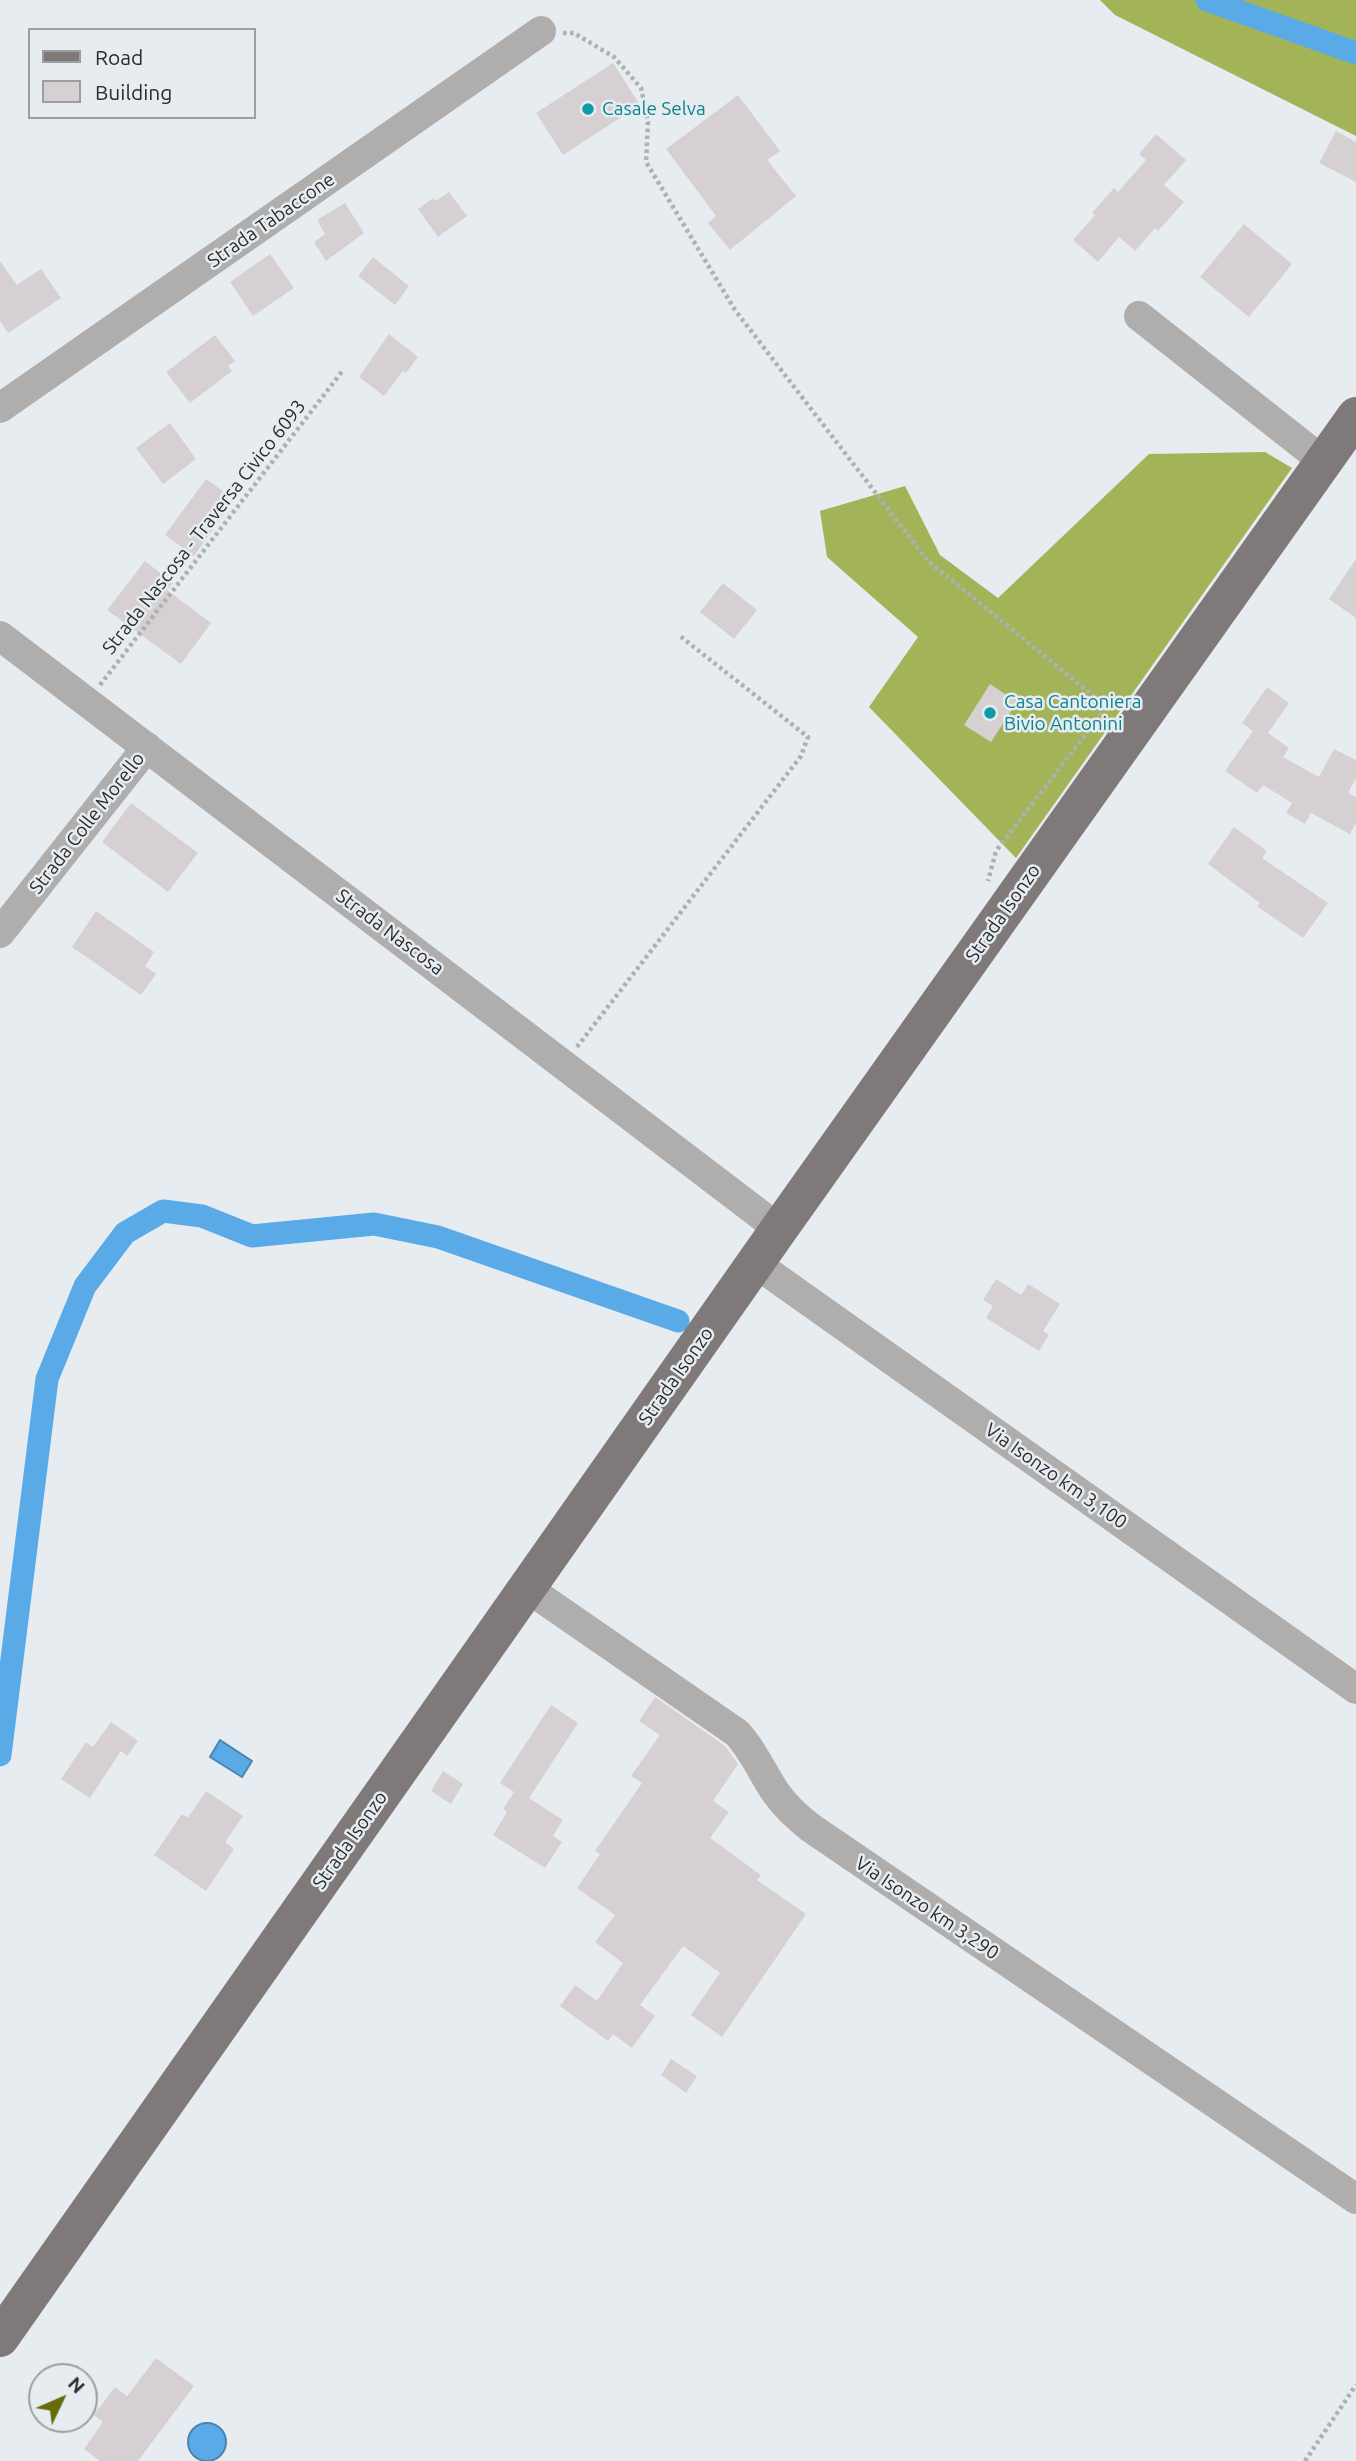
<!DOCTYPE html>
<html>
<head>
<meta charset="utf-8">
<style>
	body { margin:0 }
	#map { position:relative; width:1356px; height:2461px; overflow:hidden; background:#e7ecf1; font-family:Ubuntu,sans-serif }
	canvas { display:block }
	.legend { position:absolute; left:28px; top:28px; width:228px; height:91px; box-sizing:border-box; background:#e7ecf1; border:2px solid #9b9fa3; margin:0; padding:9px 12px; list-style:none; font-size:21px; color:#292b2d }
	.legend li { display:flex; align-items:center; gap:14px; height:35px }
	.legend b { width:35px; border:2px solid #9b9fa3 }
	.north { position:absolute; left:28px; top:2363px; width:70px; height:70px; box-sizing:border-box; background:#e7ecf1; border:2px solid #9b9fa3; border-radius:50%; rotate:46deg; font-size:19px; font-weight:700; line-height:28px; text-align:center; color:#292b2d }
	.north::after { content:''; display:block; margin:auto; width:24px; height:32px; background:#676b0c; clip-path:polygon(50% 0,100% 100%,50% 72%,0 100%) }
</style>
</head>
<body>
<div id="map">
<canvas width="1356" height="2461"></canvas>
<ul class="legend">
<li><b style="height:9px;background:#7f7979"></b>Road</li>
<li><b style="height:19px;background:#d7d0d2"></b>Building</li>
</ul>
<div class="north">N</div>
</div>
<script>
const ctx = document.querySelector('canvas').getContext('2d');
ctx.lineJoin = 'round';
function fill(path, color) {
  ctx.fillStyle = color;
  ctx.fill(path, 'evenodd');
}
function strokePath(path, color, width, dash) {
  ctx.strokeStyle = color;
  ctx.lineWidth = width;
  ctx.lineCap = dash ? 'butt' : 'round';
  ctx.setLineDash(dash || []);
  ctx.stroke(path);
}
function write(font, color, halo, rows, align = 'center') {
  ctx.font = font + ' Ubuntu,sans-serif';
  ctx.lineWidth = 5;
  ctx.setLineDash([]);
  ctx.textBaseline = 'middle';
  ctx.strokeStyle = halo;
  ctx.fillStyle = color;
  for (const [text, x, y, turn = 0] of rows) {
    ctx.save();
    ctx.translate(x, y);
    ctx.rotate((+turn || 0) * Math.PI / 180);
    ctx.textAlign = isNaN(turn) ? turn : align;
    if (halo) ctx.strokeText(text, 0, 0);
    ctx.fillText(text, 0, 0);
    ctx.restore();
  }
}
fill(new Path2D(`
	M1100 0H1356V136L1115 15Z
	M1265 452 1292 468 1016 858 869 707 918 637 827 557 820 511 905 486 940 555 998 598 1149 454Z`), '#a3b458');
const water = new Path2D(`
	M220 1740 252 1761 242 1777 210 1757Z
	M188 2442a19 19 0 1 1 38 0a19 19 0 1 1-38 0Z`);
fill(water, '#5baae8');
strokePath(water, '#4c84b0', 2);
strokePath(new Path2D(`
	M1207 0 1356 53
	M0 1755 47 1379 85 1286 125 1233 163 1211 202 1216 252 1236 374 1224 438 1237 678 1321`), '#5baae8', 23);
fill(new Path2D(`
	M613 63 640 105 563 155 536 113Z
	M738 95 780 151 767 160 796 196 730 250 708 223 716 216 666 149Z
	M1336 131 1356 142V182L1319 163Z
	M1156 134 1186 160 1164 185 1184 202 1158 231 1155 228 1135 251 1119 237 1098 262 1073 240 1095 215 1092 213 1114 188 1118 192 1146 160 1139 154Z
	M449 192 467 216 438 237 418 209 433 198 436 201Z
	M345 203 364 233 326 261 314 242 325 234 317 220Z
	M1244 224 1292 264 1249 317 1200 277Z
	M270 254 294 288 253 316 230 282Z
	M373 257 409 286 395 305 358 276Z
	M0 261 17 285 41 269 61 298 8 333 0 321Z
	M389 334 418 357 406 373 403 371 384 396 359 377Z
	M215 335 235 361 228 366 232 371 190 403 166 372Z
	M170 423 196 459 163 484 136 448Z
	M206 479 223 491 220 496 231 504 194 556 165 535Z
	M1356 559V618L1329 599Z
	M145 561 173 583 167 590 211 623 181 664 107 610Z
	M723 583 757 610 734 639 700 612Z
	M990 684 1017 702 991 742 964 725Z
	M1267 687 1289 703 1268 733 1289 748 1283 757 1319 777 1334 749 1356 760V778L1348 793 1356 797V823L1350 834 1311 813 1305 824 1286 813 1292 803 1263 785 1257 793 1225 771 1253 731 1242 723Z
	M131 803 198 853 168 892 102 842Z
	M1234 827 1267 851 1262 858 1328 903 1303 938 1257 906 1260 903 1208 864Z
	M96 911 154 952 145 966 156 974 141 995 72 947Z
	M996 1279 1021 1295 1028 1284 1060 1304 1043 1331 1049 1335 1039 1351 986 1318 993 1306 983 1300Z
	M655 1697 725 1746 738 1764 713 1801 729 1812 710 1838 761 1875 757 1880 806 1914 722 2037 691 2015 720 1973 683 1946 640 2005 655 2016 632 2048 613 2034 608 2041 560 2006 575 1985 597 2001 623 1963 595 1942 615 1915 577 1888 600 1854 595 1851 642 1783 631 1776 660 1735 639 1721Z
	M551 1705 578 1723 529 1798 563 1820 553 1836 562 1842 545 1868 493 1835 507 1812 503 1809 514 1792 500 1783Z
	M111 1722 138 1741 127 1756 121 1751 90 1798 61 1779 86 1742 93 1747Z
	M443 1771 463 1784 451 1804 431 1791Z
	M206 1791 243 1816 225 1842 234 1849 206 1891 154 1855 182 1814 188 1818Z
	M671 2059 697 2076 686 2093 661 2075Z
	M156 2358 194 2386 138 2461H100L84 2449 103 2422 94 2415 115 2387 127 2396Z`), '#d7d0d2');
strokePath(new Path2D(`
	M563 33H574L614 57 641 88 648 122 646 162 735 310 928 561 1096 698 1102 713 996 851 988 881
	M100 685 344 369
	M577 1047 801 756 808 737 680 636
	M1305 2461 1356 2385`), '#adb1b5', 4.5, [3.5, 3.5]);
strokePath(new Path2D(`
	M1139 316 1323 461
	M0 408 541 31
	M0 636 779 1229
	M0 933 147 747
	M755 1263 1356 1689
	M527 1588 737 1733C754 1751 762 1773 776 1793 786 1807 798 1818 811 1828L1356 2199`), '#b0adad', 30);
strokePath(new Path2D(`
	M0 2338 779 1229 1356 416`), '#7f7979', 38);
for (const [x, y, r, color] of [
	[588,109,7,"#0f9aa8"],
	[990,713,7,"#0f9aa8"]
]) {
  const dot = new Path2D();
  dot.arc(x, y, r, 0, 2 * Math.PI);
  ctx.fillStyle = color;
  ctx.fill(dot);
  strokePath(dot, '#e7ecf1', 2.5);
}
write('19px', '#0d838f', '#e7ecf1', [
	["Casale Selva",602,109],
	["Casa Cantoniera",1004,702],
	["Bivio Antonini",1004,724]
], 'left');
write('19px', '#292b2d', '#e7ecf1', [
	["Strada Tabaccone",271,220,-35],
	["Strada Nascosa - Traversa Civico 6093",204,527,-52],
	["Strada Colle Morello",87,823,-52],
	["Strada Isonzo",1003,913,-55],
	["Strada Nascosa",390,932,37],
	["Strada Isonzo",676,1376,-55],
	["Via Isonzo km 3,100",1056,1476,35],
	["Strada Isonzo",350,1840,-55],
	["Via Isonzo km 3,290",927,1908,34]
]);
</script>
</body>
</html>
